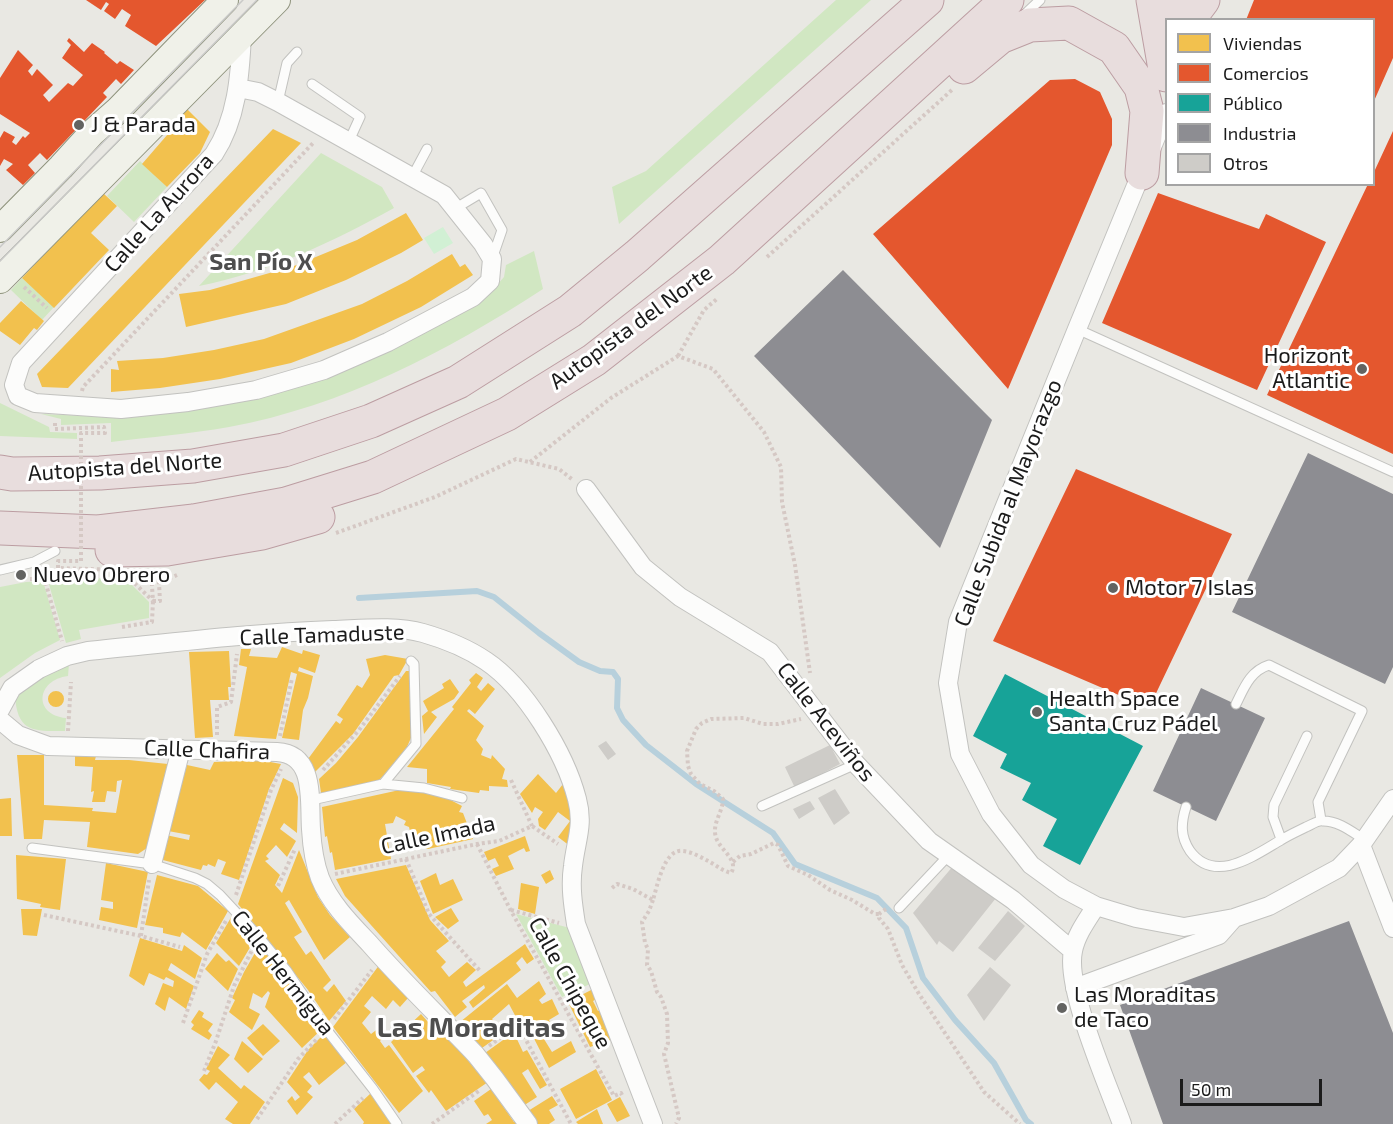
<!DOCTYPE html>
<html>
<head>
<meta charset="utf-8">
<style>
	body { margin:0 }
	#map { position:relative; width:1393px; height:1124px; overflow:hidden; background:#e9e8e3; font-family:"Exo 2",sans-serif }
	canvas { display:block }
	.legend { position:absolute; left:1165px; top:18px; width:210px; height:168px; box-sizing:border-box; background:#fff; border:2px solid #a4a4a4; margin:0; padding:8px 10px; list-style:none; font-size:18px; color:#1b1b1b }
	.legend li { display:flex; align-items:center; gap:12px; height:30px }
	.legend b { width:30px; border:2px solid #a4a4a4 }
	.scale { position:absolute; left:1180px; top:1079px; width:142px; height:27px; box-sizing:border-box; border:3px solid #1b1b1b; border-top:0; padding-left:8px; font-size:18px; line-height:21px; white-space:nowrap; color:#1b1b1b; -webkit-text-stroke:4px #fff; paint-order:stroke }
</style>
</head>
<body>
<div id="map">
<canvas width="1393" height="1124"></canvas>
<ul class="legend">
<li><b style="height:16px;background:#f2c14e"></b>Viviendas</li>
<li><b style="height:16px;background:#e4572e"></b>Comercios</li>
<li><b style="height:16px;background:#17a398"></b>Público</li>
<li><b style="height:16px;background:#8d8d92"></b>Industria</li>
<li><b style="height:16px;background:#ceccc8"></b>Otros</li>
</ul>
<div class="scale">50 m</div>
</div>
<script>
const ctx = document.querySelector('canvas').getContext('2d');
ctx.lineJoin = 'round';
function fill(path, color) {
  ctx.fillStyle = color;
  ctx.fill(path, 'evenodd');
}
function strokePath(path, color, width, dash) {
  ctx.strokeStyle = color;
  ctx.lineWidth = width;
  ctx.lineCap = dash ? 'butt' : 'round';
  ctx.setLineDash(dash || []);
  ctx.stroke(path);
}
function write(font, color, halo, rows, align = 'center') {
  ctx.font = font + ' "Exo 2",sans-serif';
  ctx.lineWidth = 6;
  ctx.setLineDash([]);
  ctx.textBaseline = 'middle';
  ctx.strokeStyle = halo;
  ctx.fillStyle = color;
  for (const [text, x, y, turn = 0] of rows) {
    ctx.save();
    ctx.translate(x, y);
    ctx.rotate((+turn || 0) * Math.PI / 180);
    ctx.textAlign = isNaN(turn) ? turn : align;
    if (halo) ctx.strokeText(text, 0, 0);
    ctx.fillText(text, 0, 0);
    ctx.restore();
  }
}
fill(new Path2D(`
	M836 0H871L619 224 612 187 646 171Z
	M321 153 382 187 394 208C331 243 269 272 199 286Z
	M140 161 167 187 134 222 107 196Z
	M534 251 543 289C446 352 343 406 229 427 190 434 150 437 111 442V423L61 425V419L41 414 112 417 259 396 488 295 504 277 506 265Z
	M22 278 54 307 42 320 11 290Z
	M0 403 49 427 50 432 77 433V439L0 436Z
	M124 577 149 602V618L79 630 81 639 66 643 48 581Z
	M43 581 60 640 35 653 0 678V587L26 582Z
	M69 664 68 676C36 680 33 715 66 718L65 731C34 731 17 733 15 695L19 689Z
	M516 914 570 928 590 984 562 997Z`), '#d1e7c2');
fill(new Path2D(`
	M443 227 453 243 434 254 424 238Z`), '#d1f0d4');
fill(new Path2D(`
	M186 108 210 132 200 153 167 187 142 164 174 127 170 124Z
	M273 129 301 143 68 388 42 387 37 374Z
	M103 193 117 206 91 233 109 250 54 308 22 278Z
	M406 213 423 240 401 253 346 280 286 304 186 327 179 294 210 290 294 266 357 240Z
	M452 254 460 267 465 264 473 275 421 307 354 339 291 363 220 379 160 388 111 392V369L119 370 117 361 163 358 214 350 264 339 362 304 407 281Z
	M21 301 44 321 37 330 34 328 20 345 0 331V323Z
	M282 647 302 654 303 650 320 655 315 673 299 667 298 671 313 676 308 698 303 710 299 740 282 738 297 674 291 672 276 739 234 736 247 667 239 665 241 649H251L249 656 277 658Z
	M229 651 231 687H228L229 700H210L213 737 195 738 189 652Z
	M385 655 408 659 399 675 394 676 353 734 314 773 308 759 336 721 340 724 343 719 337 715 357 685 362 688 370 675 366 659Z
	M406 671H412L414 731 407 747 392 767 377 782 321 793 319 779 336 763 358 737Z
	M476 673 483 678 477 687 481 691 488 683 495 689 475 714 469 709 467 711 484 726 476 740 483 749 481 755 491 759 492 755 505 769 502 779 507 780 508 787 489 786V791L480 790 479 793 450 789 451 787 427 783V769L407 767 454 709 452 707 471 683 469 680Z
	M450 679 459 692 454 699 431 712 437 717 424 734 422 716 428 711 423 701 444 688 442 684Z
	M48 699a8 8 0 1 1 16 0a8 8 0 1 1-16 0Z
	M17 755H44V805L93 808 92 811 116 813 122 780 117 781 116 792 107 791 105 802H92L94 791 91 792 93 767 75 766V756H96L95 760H129L168 764 150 846 138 854 87 847 90 822 44 820 42 839H24Z
	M243 757 281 764 269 789 239 880 221 874 226 862 218 859 215 867 208 864 207 866 203 865 201 870 159 859 166 835 189 840 190 835 168 831 187 765 210 770 214 762 242 761Z
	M538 774 556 793 563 784 574 813 570 846 558 837 570 821 558 812 545 830 539 826 538 819 543 812 535 807 532 813 520 794Z
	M283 778 293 783 298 797 297 833 284 823 280 829 296 841 287 857 276 845 266 856 269 859 265 861 280 875 275 885 282 893 299 850 318 897 330 915 350 937 324 960 289 900 285 903 302 932 294 937 306 955 311 951 331 980 323 988 327 992 334 984 346 1001 329 1021 308 990 238 904Z
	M410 790 439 794 462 806 459 812 463 813 473 839 428 849 411 844 410 831 409 827 404 825 406 821 396 816 393 823 385 824 391 859 335 870 332 852 330 853 327 836 325 837 322 807 395 791Z
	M11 798 12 836H0V799Z
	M525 836 530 851 526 852 524 848 508 856 514 869 496 876 492 869 499 866 495 858 488 861 484 852Z
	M16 855 66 859 60 910 40 907 41 904 17 899Z
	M106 863 148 872 137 928 99 920 101 907 113 909V902L101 900Z
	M406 865 430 920 449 941 436 951 446 962 441 967 449 977 467 962 476 970 463 982 466 987 525 944 534 959 527 964 522 957 516 963 521 970 473 1008 469 1002 485 988 484 985 462 1001 467 1007 455 1017 435 991 431 992 345 896 336 879Z
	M550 870 554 879 546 884 541 875Z
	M436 873 440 885 453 879 463 900 433 914 420 881Z
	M157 875 198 886 228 911 206 950 182 932 180 937 163 933V928L145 925Z
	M521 883 539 887 535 914 518 909Z
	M451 908 459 921 448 929 435 917Z
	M21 909H42L37 936 23 935Z
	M233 914 255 939 239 966 216 943Z
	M140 938 182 951 184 945 202 958 195 979 171 963 168 970 194 986 186 1009 169 997 165 1011 155 1004 163 983 173 987 174 981 166 977 164 980 149 973 144 986 129 976Z
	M260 944 282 970 308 1007 311 1018 315 1017 322 1029 302 1048 265 1007 270 993 268 991 262 998 253 993 249 1008 260 1014 252 1030 229 1012 235 1000 232 998 244 972Z
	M217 953 226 962 229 960 238 969 228 991 205 969Z
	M380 964 408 998 400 1007 393 1000 386 1009 372 996 364 1006 371 1012 362 1023 371 1034 379 1028 385 1035 380 1041 385 1048 389 1045 423 1091 399 1113 333 1027Z
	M539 981 546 994 539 1000 542 1004 552 999 559 1014 549 1020 555 1033 544 1039 552 1052 571 1041 576 1052 549 1068 523 1017 518 1021 509 1004 492 1019 503 1033 482 1048 460 1022 507 984 517 998Z
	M593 989 598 998 593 1001 598 1011 601 1009 613 1039 590 1047 568 1002Z
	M199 1010 204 1013 202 1017 213 1024 208 1031 212 1035 209 1040 191 1029 194 1025 191 1022Z
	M421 1014 436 1031 444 1026 470 1063 488 1082 446 1111 431 1090 429 1093 416 1076 425 1070 422 1066 413 1073 391 1042Z
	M263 1024 280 1041 263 1056 247 1038Z
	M517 1030 520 1035 516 1037 523 1052 527 1050 547 1085 540 1089 528 1069 522 1073 537 1097 523 1106 485 1053Z
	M325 1033 348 1061 319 1085 309 1072 303 1077 312 1086 307 1092 313 1097 297 1115 287 1101 292 1096 295 1101 300 1097 287 1082 308 1050Z
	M242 1041 263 1059 248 1073 234 1059Z
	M218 1046 230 1055 218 1068 241 1089 244 1085 265 1102 250 1124H233L225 1119 238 1102 216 1082 209 1090 199 1080 204 1074 207 1075 210 1071 206 1069Z
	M596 1069 612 1100 576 1119 560 1089Z
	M491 1089 514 1122 516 1120 519 1124H486L492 1120 488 1114 484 1116 474 1101Z
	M371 1093 393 1124H363L364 1122 354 1109Z
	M552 1096 558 1105 549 1110 555 1120 549 1124H537L528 1111Z
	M620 1097 630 1116 617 1122 607 1104Z
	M597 1109 603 1124H578L576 1122Z`), '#f2c14e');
fill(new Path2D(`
	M86 0H205L156 46 125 26 131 15 122 9 115 19 104 11 109 4 106 2 101 10Z
	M1254 0H1393V58L1374 101V20H1246Z
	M69 38 84 52 92 43 105 52 104 53 117 64 120 61 134 70 121 84 116 79 103 93 107 97 47 160 40 153 28 165 35 173 23 185 6 170 13 164 4 159 0 166V138L4 131 15 137 12 142 16 145 23 136 25 138 30 133 0 114V78L18 50 33 65 28 71 32 76 37 69 53 85 43 95 49 102 68 83 73 86 83 75 62 58 71 45 67 41Z
	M1075 79 1100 92 1112 119V145L1008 389 873 234 1050 80Z
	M1393 131V454L1267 395 1368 184H1374V172Z
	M1158 193 1259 229 1266 214 1326 242 1257 390 1102 323Z
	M1076 469 1232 534 1149 708 993 641Z`), '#e4572e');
fill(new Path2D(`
	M1005 674 1143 746 1080 865 1043 846 1057 819 1022 800 1031 783 1000 768 1007 754 973 736Z`), '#17a398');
fill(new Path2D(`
	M843 270 992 420 940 548 754 356Z
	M1308 453 1393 494V667L1385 684 1232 612Z
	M1201 688 1265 718 1216 821 1153 791Z
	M1349 921 1393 1033V1124H1163L1120 1005Z`), '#8d8d92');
strokePath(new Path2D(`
	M359 598 477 591 494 597 539 633 579 662 600 671 613 672 618 679 617 708 623 720 646 745 696 784 773 833 795 864 877 898 906 928 923 978 955 1020 994 1063 1026 1120 1031 1124`), '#b7d0dc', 6);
fill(new Path2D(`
	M606 741 616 754 608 760 598 746Z
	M830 745 840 764 795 788 785 767Z
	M835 789 850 813 834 825 818 798Z
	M810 801 815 809 799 819 793 809Z
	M954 865 996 898 953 952 939 941 937 945 913 913Z
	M1008 911 1025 926 995 961 978 948Z
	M990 967 1011 985 984 1021 967 995Z`), '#ceccc8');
const lane = new Path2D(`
	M1024 15 1040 0
	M312 84 360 117 349 141
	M278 102 287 63 297 52
	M412 177 427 149
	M456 208 481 193 502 230 492 259
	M1077 329 1393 472
	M0 570 34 562 55 551
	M1236 704C1244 688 1250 671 1269 665L1362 711 1318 802 1321 820
	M383 784 424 788 462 798
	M312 800 383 784 416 744 414 664 411 661
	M762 806 856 764
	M1186 807C1181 823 1180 836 1190 851 1215 885 1255 855 1281 840 1289 835 1298 831 1306 827 1311 825 1318 820 1323 821 1339 821 1352 832 1365 840
	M1281 839 1273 817 1274 805 1307 736
	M32 848 152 864 195 878 207 884 220 895 259 937 287 971 326 1029 373 1089 397 1124
	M899 908 949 855`);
const street = new Path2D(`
	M238 88 258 92 278 102 444 195 483 244 492 259 490 281 473 297 388 342 324 370 256 390 188 402 121 409 35 403 18 396 14 385 21 363 214 154C237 119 240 76 242 35
	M1166 113 1077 329 958 622 948 683 960 754 991 814 1031 865 1064 889 1096 906 1136 918 1184 927 1234 918 1269 906 1339 868 1361 845 1393 799
	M586 489 643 567 680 597 770 652 856 764 929 841 1013 900 1073 951
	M0 710 12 688 39 669 67 656 88 651C170 643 251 633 333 630 362 629 395 625 423 633 444 639 467 648 486 661 525 687 565 753 577 799 584 825 576 840 573 866 570 886 573 905 576 924L653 1124
	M0 720 18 735 48 746 277 752C316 754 309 801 311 829 312 846 314 862 320 878 330 903 351 924 369 943 403 982 441 1018 476 1055L495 1079 528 1124
	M1361 845 1393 928
	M152 864 181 749
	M1096 906C1087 920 1076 935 1073 951 1065 988 1108 1085 1122 1124
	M1075 988 1219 935 1234 918`);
const secondary = new Path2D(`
	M0 229 61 167 92 133 118 110 225 0
	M0 280 277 0`);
const highway = new Path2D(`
	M1153 0 1166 75
	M1154 0C1169 14 1174 14 1194 12L1203 0
	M964 67 1000 37 1030 25 1069 23 1114 48 1141 87 1147 111 1142 173
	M0 472 12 474 100 473 193 466 284 450 371 421 458 382 570 311 637 256 927 0
	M0 528 98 532 194 521 286 504 373 477 507 414 594 360 722 260 1007 0
	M112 550 167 549 262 533 318 517`);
strokePath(lane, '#c2c2bf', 11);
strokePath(street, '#c2c2bf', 20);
strokePath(secondary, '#8e927c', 28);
strokePath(highway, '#bc9da2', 35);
strokePath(new Path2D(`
	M767 257 953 89
	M24 287 47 308
	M678 356 704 310 718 298
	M82 391 83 387 314 142
	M530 462 611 398 678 356 713 369 764 432 781 467 782 502 795 565 810 673
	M336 533 435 497 516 459 559 469 573 480
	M126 575 153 601
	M44 577 62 641
	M30 579 106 576
	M153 601H160L159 583 177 575
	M122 627 152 622 153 601
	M68 731 71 682
	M217 735V707L231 702 237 654
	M280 736 292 678
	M323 770 359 730 400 676
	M511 780 532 826
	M477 844 510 909 614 1096 621 1093 622 1095
	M406 859 429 914 481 972
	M733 862 740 856 751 854 774 843 778 845 788 866 808 875 830 890 852 900 875 914H879
	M335 874 477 844 499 841 532 826 558 844
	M278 886 295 849
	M612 888 617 884 633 889 653 900C657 887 664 848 683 851 693 852 702 858 710 862 717 866 723 871 731 873 739 861 722 851 717 840 710 825 723 813 723 799L714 791 700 784 691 774 688 766 687 751 696 729 702 723 711 719 744 718 763 724H778L801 719
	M236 895 271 790 281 769
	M653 900 649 911 642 922 645 943 648 949 647 965 651 971 657 992 661 997 667 1014 668 1043 664 1054 679 1118 676 1124
	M886 909 879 914V918L888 929 902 965 919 994 984 1092 1020 1124
	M511 910 559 923
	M44 915 141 936 180 947
	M141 936 149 880
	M334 1019 372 970
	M183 1023 207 954 227 919
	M489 1046 518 1025 571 1124
	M204 1071 216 1041 234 986 253 948
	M257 1119 298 1059 318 1038
	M335 1124 363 1098
	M432 1124 480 1090`), '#d5c8c4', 4, [3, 3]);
strokePath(lane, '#fcfcfb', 9);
strokePath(street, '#fcfcfb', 18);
strokePath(secondary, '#f0f1e9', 26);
strokePath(highway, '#e8dddd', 33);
strokePath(new Path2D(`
	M0 247 243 0
	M0 261 257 0`), '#c9c9c8', 1.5);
strokePath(new Path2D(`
	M55 423V429L104 427 105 433H81V561H58V568L151 571 153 601`), '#d5c8c4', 4, [3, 3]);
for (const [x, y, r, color] of [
	[79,125,6,"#636361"],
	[1362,369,6,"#636361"],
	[21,575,6,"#636361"],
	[1113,588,6,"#636361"],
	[1037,712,6,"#636361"],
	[1062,1008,6,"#636361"]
]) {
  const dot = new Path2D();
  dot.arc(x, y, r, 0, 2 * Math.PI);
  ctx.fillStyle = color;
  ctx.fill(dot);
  strokePath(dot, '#fff', 2);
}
write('22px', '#1b1b1b', '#fff', [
	["J & Parada",91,125],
	["Horizont",1350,356,"right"],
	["Atlantic",1350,381,"right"],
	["Nuevo Obrero",33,575],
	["Motor 7 Islas",1125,588],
	["Health Space",1049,699],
	["Santa Cruz Pádel",1049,724],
	["Las Moraditas",1074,995],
	["de Taco",1074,1020]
], 'left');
write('22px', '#1b1b1b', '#fff', [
	["Calle La Aurora",159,213,-48],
	["Autopista del Norte",631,327,-36],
	["Autopista del Norte",125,467,-4],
	["Calle Subida al Mayorazgo",1008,503,-69],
	["Calle Tamaduste",322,635,-2],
	["Calle Aceviños",826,722,52],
	["Calle Chafira",207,750,2],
	["Calle Imada",438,835,-12],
	["Calle Hermigua",283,973,52],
	["Calle Chipeque",570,983,61]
]);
write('bold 24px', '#4e4e4e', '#fff', [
	["San Pío X",261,262]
]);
write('bold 28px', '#4e4e4e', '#fff', [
	["Las Moraditas",471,1028]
]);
</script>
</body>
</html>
